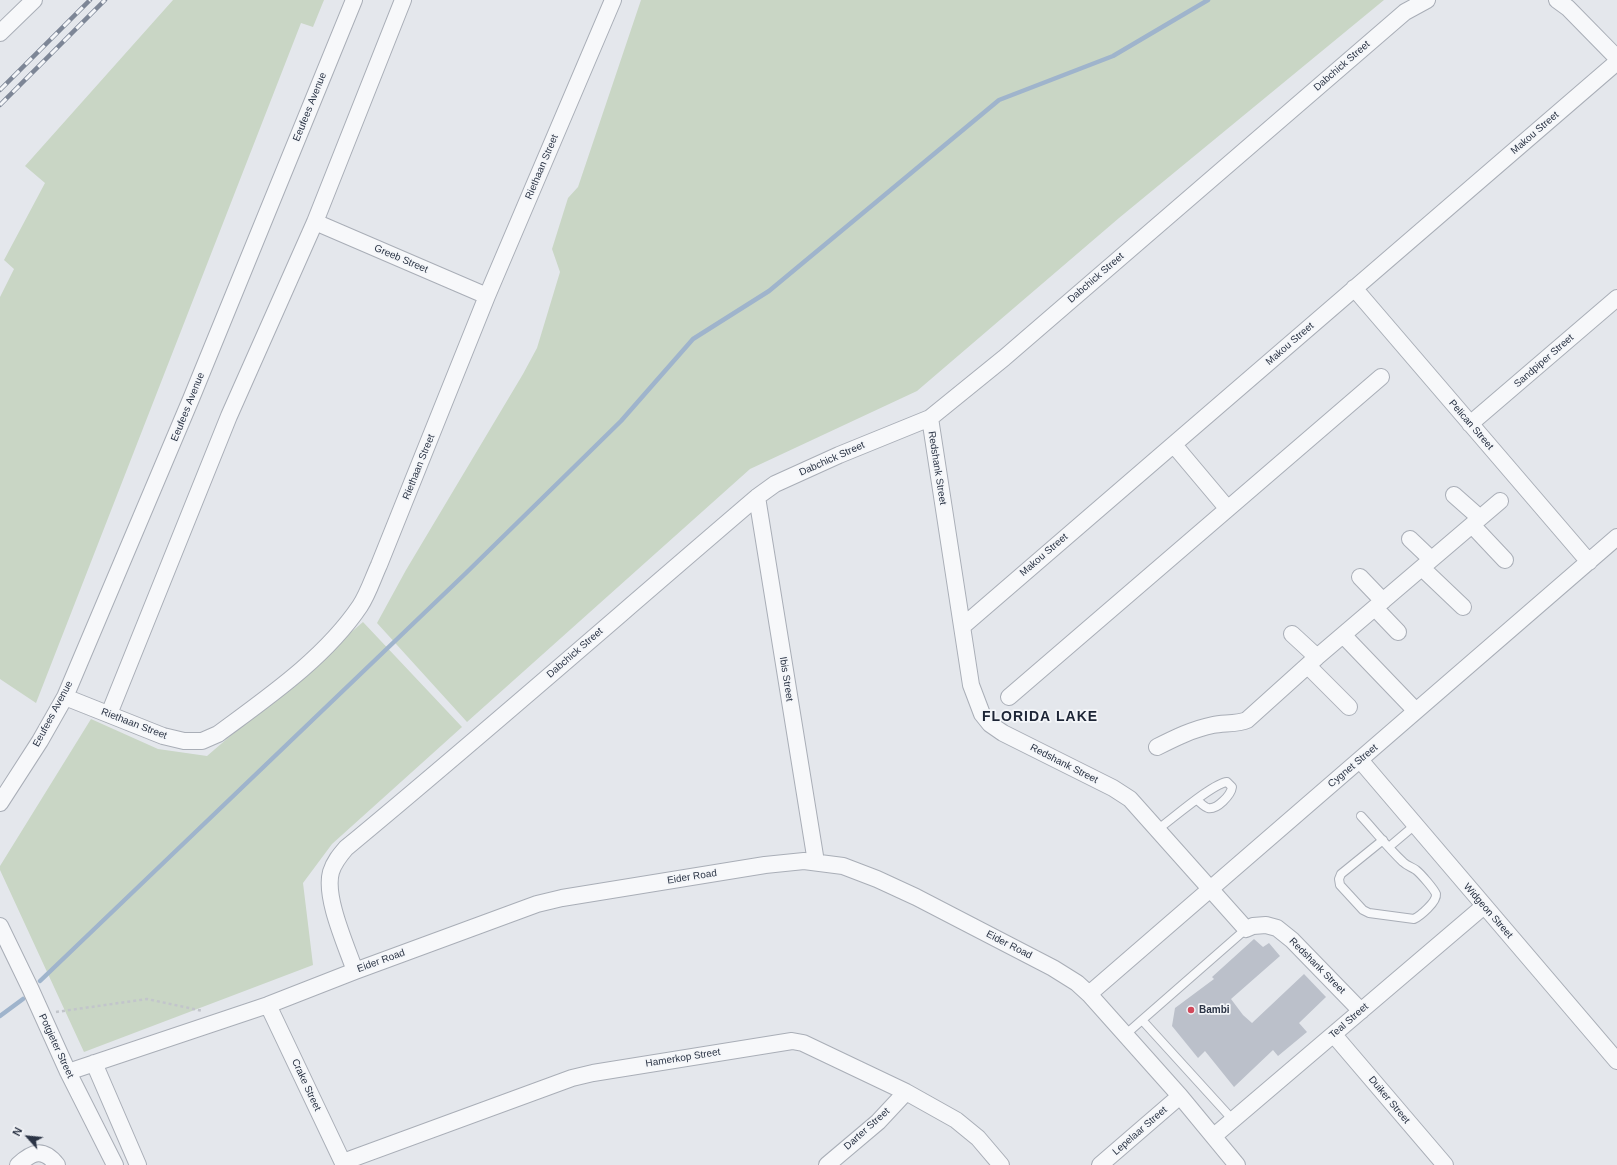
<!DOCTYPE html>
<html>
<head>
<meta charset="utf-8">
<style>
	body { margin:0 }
	#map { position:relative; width:1617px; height:1165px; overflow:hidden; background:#e4e7ec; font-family:Helvetica,sans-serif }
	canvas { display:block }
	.north { position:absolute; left:8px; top:1117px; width:40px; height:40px; -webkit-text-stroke:3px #f4f6f9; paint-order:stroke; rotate:297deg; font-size:11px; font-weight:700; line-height:16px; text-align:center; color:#2b3445 }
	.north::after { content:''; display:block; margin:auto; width:14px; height:18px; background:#2b3445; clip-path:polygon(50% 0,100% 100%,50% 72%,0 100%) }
</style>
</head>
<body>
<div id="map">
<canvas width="1617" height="1165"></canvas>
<div class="north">N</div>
</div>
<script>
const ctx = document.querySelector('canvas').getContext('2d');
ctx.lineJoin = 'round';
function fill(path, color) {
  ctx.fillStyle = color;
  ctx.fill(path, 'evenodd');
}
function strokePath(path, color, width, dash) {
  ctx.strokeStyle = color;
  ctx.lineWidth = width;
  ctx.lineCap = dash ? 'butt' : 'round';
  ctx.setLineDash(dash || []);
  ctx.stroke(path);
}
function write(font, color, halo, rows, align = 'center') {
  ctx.font = font + ' Helvetica,sans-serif';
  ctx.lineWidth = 3.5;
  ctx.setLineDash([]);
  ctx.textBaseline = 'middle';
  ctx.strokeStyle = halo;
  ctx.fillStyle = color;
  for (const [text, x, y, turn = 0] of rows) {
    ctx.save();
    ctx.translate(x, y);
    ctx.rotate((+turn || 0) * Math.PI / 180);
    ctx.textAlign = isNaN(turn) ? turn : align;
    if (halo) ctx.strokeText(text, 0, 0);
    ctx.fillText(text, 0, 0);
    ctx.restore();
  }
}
fill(new Path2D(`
	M173 0H324L313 27 301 23 36 703 0 679V297L14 269 4 260 45 183 25 166Z
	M641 0H1384L1119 218 917 391 750 469 467 722 377 623 406 570 523 374 537 348 560 272 552 249 568 198 578 187Z
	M363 622 462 727 332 844 303 883 313 965 84 1052 0 870V866L91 719 158 749 207 756Z`), '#c9d6c5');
strokePath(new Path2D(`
	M40 981 466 573 621 421 693 339 769 291 999 100 1113 56 1208 0
	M0 1016 23 999`), '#9fb4cc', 4.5);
fill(new Path2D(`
	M1254 939 1263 947 1269 943 1280 956 1231 999 1243 1015 1252 1023 1304 974 1326 997 1299 1023 1307 1032 1278 1056 1273 1050 1234 1087 1205 1051 1198 1058 1172 1026 1175 1008 1214 979 1212 977Z`), '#bbc0ca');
const service = new Path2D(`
	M1361 816C1375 831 1388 848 1403 862 1407 866 1412 867 1416 870 1421 874 1434 889 1436 894 1437 902 1420 916 1414 919L1369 913 1363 910 1340 885 1339 879 1341 874 1383 840
	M1157 830C1171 820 1213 783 1227 782L1232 787C1231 795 1217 810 1208 808 1204 807 1200 802 1197 800
	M1389 847 1415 825
	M1142 1020 1246 929
	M1125 1035 1142 1020 1233 1120`);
const minor = new Path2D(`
	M1557 0 1568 8 1617 58
	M0 33 34 0
	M315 222 487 296
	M1354 288 1589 562
	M930 418 971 685 982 714 990 724 1003 733 1113 788 1130 799 1246 929 1253 926 1266 925 1277 928 1292 940 1361 1011
	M1470 424 1617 298
	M1174 445 1227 508
	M1454 495 1480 518
	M757 497 816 862
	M1472 525 1505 560
	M1410 539 1431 559
	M1422 568 1463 607
	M1360 577 1383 601
	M1375 608 1398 632
	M963 626 1617 62
	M1292 634 1317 657
	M1344 636 1416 711
	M1308 666 1349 707
	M65 697 163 736 184 741H202L218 734C268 697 325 658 360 606 368 594 373 578 379 565L487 296 613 0
	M1009 697 1381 377
	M109 714 229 416 315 222 403 0
	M1157 747C1175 738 1193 729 1213 725 1223 723 1239 724 1247 720L1317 657 1500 501
	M1360 760 1617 1061
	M0 803 40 741 65 697 191 399 354 0
	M0 926 31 990 68 1072 115 1165
	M355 971C346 945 324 897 331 872 334 862 340 855 346 848 485 733 620 614 757 497L775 484 839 455 930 418 1004 358 1405 12 1427 0
	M1089 994 1617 537
	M268 1005 344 1165
	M1334 1035 1445 1165
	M94 1063 138 1165
	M68 1072 268 1005 355 971 537 904 562 898 765 865 804 861 843 866 877 879 916 897 1053 968 1077 983 1089 994 1180 1096 1237 1165
	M1214 1136 1484 906
	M343 1162 572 1078 593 1073 792 1041 803 1043 906 1092 956 1120 978 1138 1001 1165
	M18 1165C32 1152 43 1147 57 1165
	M827 1165 878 1122 906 1092
	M1100 1165 1180 1096`);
strokePath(service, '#a9aeb7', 10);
strokePath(minor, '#a9aeb7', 18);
strokePath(new Path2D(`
	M56 1012 147 999 203 1011`), '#c2c5cb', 2.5, [3, 3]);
strokePath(service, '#f7f8fa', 8);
strokePath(minor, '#f7f8fa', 16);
const rail = new Path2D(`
	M0 90 90 0
	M0 105 105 0`);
strokePath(rail, '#7d8696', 4.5);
strokePath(rail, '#f4f6f9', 3, [9]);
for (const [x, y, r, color] of [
	[1191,1010,4,"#d1495b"]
]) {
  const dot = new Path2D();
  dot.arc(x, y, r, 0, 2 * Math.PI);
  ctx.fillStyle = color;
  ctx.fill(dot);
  strokePath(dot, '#f4f6f9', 1.5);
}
write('10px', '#2b3445', '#f4f6f9', [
	["Dabchick Street",1342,66,-41],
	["Eeufees Avenue",310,107,-68],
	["Makou Street",1535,133,-41],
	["Riethaan Street",542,167,-67],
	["Greeb Street",401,259,23],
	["Dabchick Street",1096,278,-41],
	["Makou Street",1290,344,-41],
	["Sandpiper Street",1544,361,-41],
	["Eeufees Avenue",188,407,-68],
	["Pelican Street",1471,425,49],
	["Dabchick Street",832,459,-24],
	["Riethaan Street",419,467,-68],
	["Redshank Street",937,468,81],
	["Makou Street",1044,555,-41],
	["Dabchick Street",575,653,-41],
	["Ibis Street",786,679,81],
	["Eeufees Avenue",53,714,-62],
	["Riethaan Street",134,724,21],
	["Redshank Street",1064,764,27],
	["Cygnet Street",1353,766,-40],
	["Eider Road",692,877,-9],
	["Widgeon Street",1488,911,49],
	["Eider Road",1009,945,27],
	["Eider Road",381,961,-20],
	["Redshank Street",1317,966,45],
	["Teal Street",1349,1021,-41],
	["Potgieter Street",56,1046,65],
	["Hamerkop Street",683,1058,-9],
	["Crake Street",306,1085,65],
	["Duiker Street",1389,1100,50],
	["Darter Street",867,1129,-42],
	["Lepelaar Street",1140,1131,-41]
]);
write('bold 10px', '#2b3445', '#f4f6f9', [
	["Bambi",1199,1010]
], 'left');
ctx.letterSpacing = '1px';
write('bold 14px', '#1d2536', '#f4f6f9', [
	["FLORIDA LAKE",1040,717]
]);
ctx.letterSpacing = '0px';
</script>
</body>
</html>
